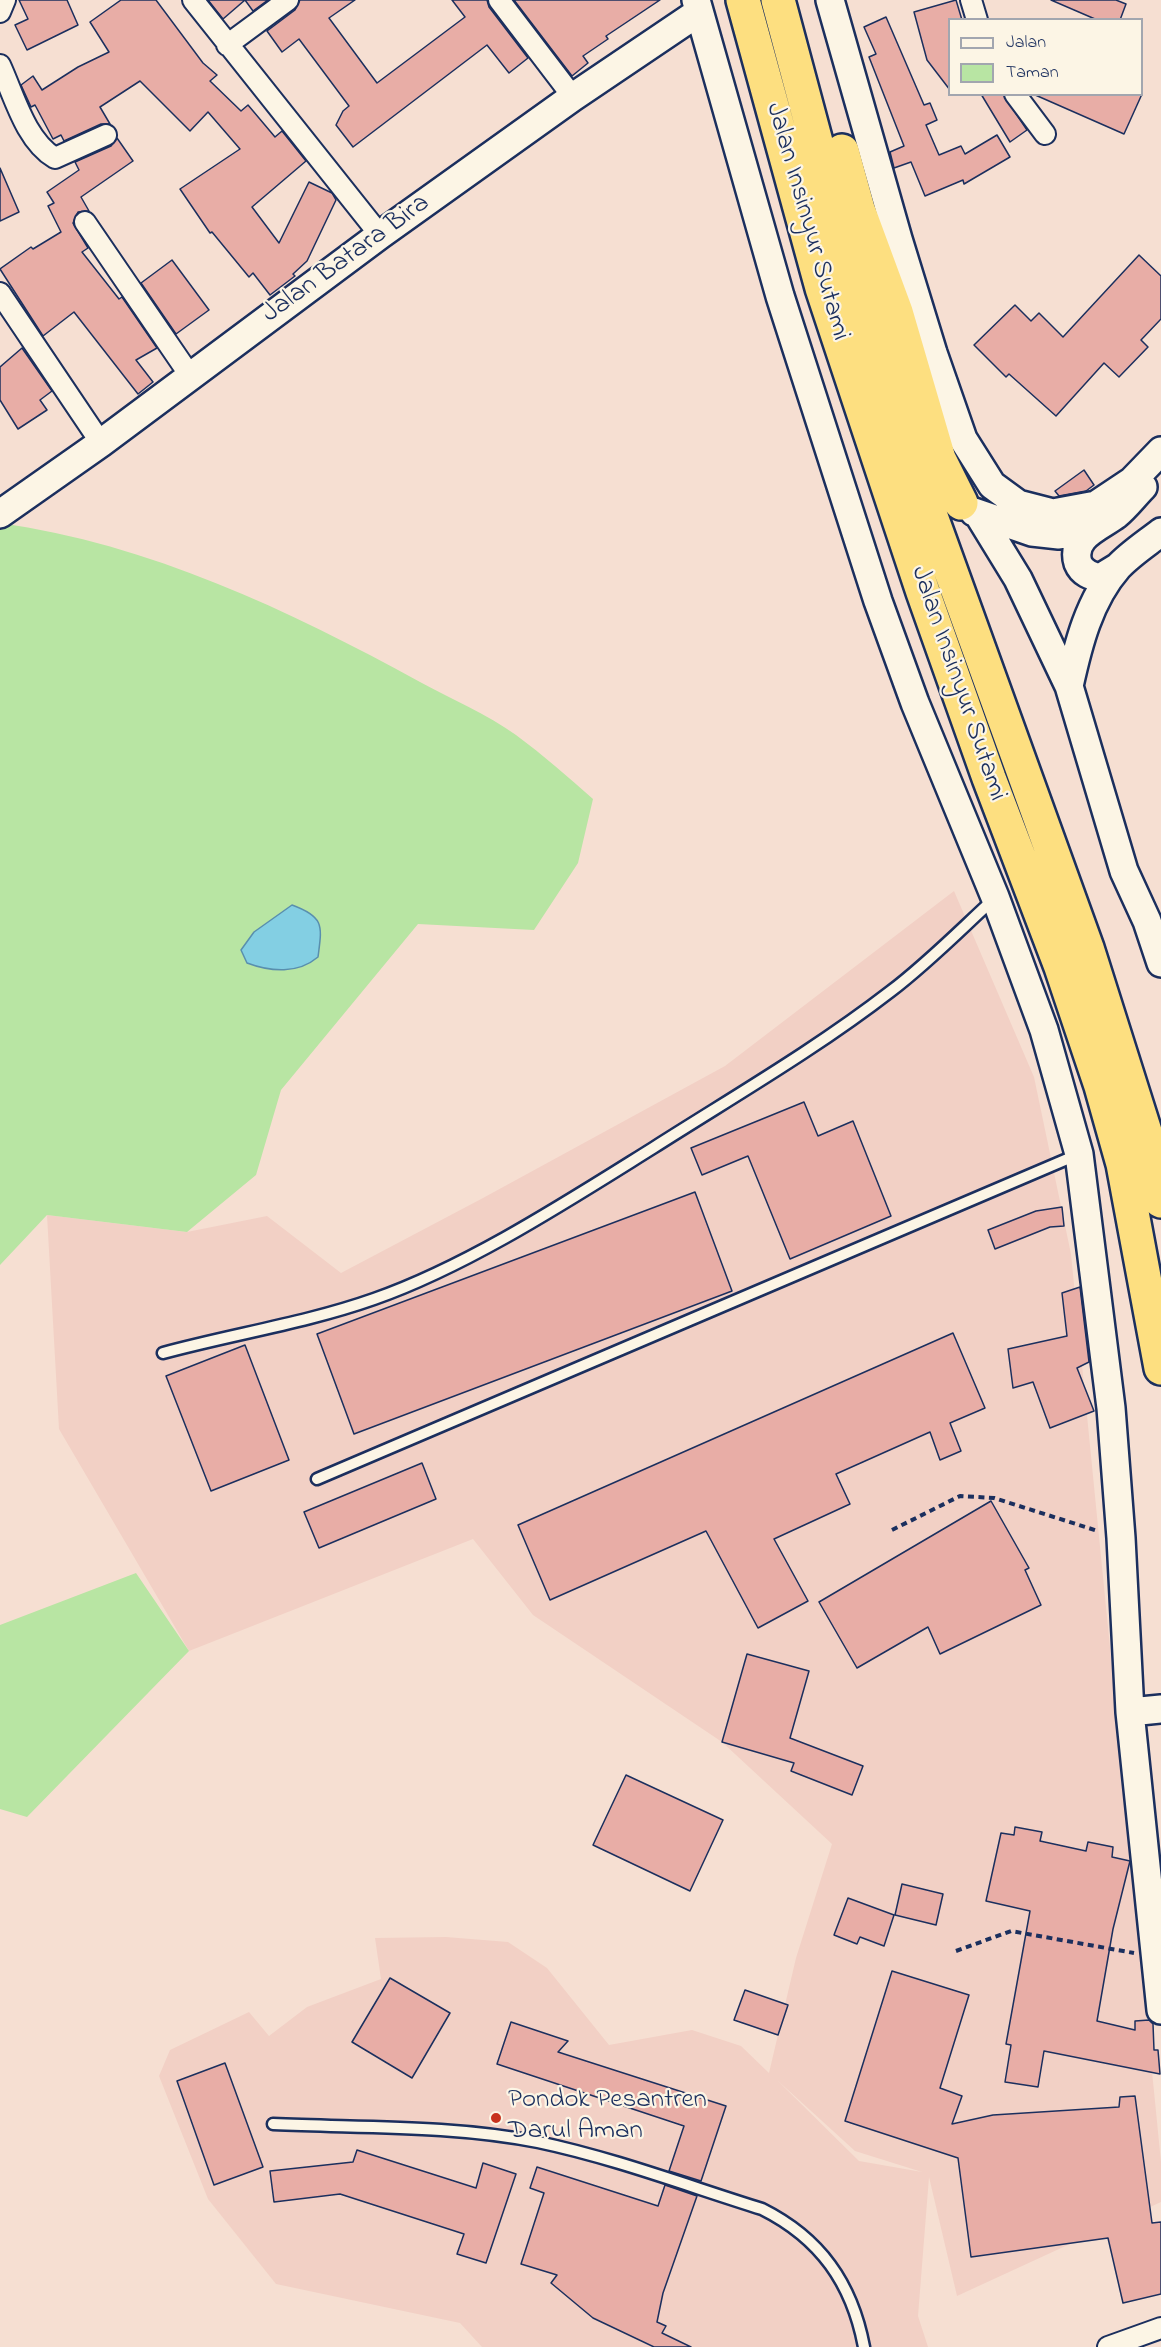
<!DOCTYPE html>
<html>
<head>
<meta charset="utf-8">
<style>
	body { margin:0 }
	#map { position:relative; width:1161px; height:2347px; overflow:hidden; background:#f6dfd2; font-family:"Indie Flower",sans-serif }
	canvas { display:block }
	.legend { position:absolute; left:948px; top:18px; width:195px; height:78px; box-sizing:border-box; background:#fcf5e5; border:2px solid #a2a6af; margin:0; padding:8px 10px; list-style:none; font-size:18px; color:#1b2f5e }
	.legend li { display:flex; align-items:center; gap:12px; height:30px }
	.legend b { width:30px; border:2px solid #a2a6af }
</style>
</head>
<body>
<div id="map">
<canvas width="1161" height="2347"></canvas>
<ul class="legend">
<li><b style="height:8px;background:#fcf5e5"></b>Jalan</li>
<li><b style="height:16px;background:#b8e5a3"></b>Taman</li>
</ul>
</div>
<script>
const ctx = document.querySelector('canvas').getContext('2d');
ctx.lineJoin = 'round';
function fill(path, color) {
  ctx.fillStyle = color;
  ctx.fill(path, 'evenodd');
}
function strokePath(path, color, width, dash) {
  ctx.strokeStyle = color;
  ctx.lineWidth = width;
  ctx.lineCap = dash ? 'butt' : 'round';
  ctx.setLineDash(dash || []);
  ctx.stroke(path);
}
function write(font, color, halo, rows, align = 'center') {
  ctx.font = font + ' "Indie Flower",sans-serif';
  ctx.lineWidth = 4.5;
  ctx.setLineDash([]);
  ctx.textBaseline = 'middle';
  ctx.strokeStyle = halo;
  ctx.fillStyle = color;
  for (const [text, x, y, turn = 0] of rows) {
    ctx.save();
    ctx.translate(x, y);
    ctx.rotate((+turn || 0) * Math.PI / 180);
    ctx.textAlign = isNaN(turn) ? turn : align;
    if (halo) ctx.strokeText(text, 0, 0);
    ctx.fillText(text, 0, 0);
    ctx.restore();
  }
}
fill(new Path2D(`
	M954 891 1034 1077 1071 1254 1161 2162V2202L957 2296 929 2177 918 2316 928 2347H482L460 2323 276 2284 208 2199 159 2076 170 2050 249 2012 269 2036 307 2007 381 1979 375 1938 446 1937 508 1942 547 1968 609 2045 692 2030 741 2046 769 2073 796 1958 832 1844 722 1742 533 1615 473 1539 189 1651 59 1429 47 1215 187 1232 267 1216 341 1273 483 1198 725 1066ZM777 2080 855 2151 922 2172 859 2161Z`), '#f2d0c5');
fill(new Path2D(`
	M0 523C149 544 289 610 420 682 451 699 487 714 516 735 543 755 568 777 593 799L578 863 534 930 418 924 281 1090 256 1175 187 1232 47 1215 0 1265Z
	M136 1573 189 1651 27 1817 0 1809V1625Z`), '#b8e5a3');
const water = new Path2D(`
	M292 905C325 917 322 926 318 957 298 974 271 972 247 963L241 950 254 932Z`);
fill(water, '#83cfe3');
strokePath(water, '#598fae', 1.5);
const building = new Path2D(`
	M19 0H67L78 25 27 50 15 25 28 19Z
	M121 0H156L203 63 217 75 210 81 241 111 248 105 275 137 282 131 306 161 252 207 279 243 309 182 332 193 336 200 307 261 293 274 295 276 270 295 253 273 249 277 212 232 210 233 180 189 240 149 208 112 190 131 140 81 100 107 110 124H101L64 141 61 135 53 139 35 105 31 107 21 85 33 76 42 90 78 67 109 52 90 22Z
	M208 0H268L253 11 245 0 223 19Z
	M300 0H355L329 18 377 83 465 17 452 0H487L489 7 528 58 509 73 487 45 353 147 336 125 343 111 349 106 299 39 282 52 267 31 295 10Z
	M514 0H660L606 36 608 39 583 56 588 63 572 76Z
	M956 0 962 20H950V90L927 60 914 12Z
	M1051 0H1116L1126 4 1120 20 1095 19Z
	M886 17 924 105 930 103 937 120 926 125 939 155 961 146 965 154 997 135 1010 157 964 184 963 180 925 196 911 162 894 168 890 152 904 146 869 57 876 54 864 27Z
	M981 94H1003L1027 130 1010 142Z
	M1033 94H1142L1124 134Z
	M117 138 133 161 81 197 89 211 78 212 73 223 88 248 82 252 119 299 122 297 157 348 136 360 153 382 138 394 74 312 43 336 0 269 31 247 33 249 61 232 48 206 54 203 47 192 79 170 75 162 111 146Z
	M0 168 19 212 0 221Z
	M1139 255 1161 276V319L1141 340 1148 347 1119 377 1104 363 1056 416 1009 374 1006 377 974 345 1015 305 1031 321 1039 313 1063 337Z
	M172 260 209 310 176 334 141 283Z
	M22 348 52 391 40 400 47 410 18 429 0 400V367Z
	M1084 470 1094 485 1086 491 1059 496 1055 491Z
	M804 1102 818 1136 853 1121 891 1216 790 1259 748 1156 702 1175 691 1148Z
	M695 1192 732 1291 354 1434 317 1334Z
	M1062 1207 1064 1226 1050 1227 995 1249 988 1230 1036 1211Z
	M1080 1287 1089 1362 1077 1368 1094 1411 1050 1428 1033 1382 1013 1388 1008 1349 1067 1336 1062 1293Z
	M953 1333 985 1408 950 1423 961 1451 940 1460 930 1432 836 1474 850 1504 774 1539 808 1601 758 1628 706 1531 550 1600 518 1525Z
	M245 1345 289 1460 211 1491 166 1376Z
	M422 1463 436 1499 319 1548 304 1512Z
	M991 1501 1029 1568 1025 1570 1041 1605 940 1654 928 1627 857 1668 819 1602Z
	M747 1654 809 1671 790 1738 863 1766 852 1795 791 1771 794 1763 722 1742Z
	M626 1775 723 1820 690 1891 593 1845Z
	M1015 1827 1042 1832 1040 1841 1086 1851 1088 1842 1113 1847 1112 1857 1130 1861 1113 1929 1097 2021 1135 2030V2021L1149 2020 1153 2024 1154 2050H1158L1160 2074 1044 2051 1038 2087 1005 2082 1011 2045 1006 2044 1030 1911 986 1901 1001 1833 1014 1835Z
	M902 1884 943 1894 936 1925 895 1915Z
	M848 1898 894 1915 884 1946 860 1937 857 1944 834 1935Z
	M892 1971 969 1995 940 2088 962 2096 952 2124 993 2115 1119 2107 1120 2097 1135 2096 1152 2223 1161 2222V2294L1123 2303 1108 2238 971 2257 958 2158 845 2121Z
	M390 1978 450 2013 412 2078 352 2042Z
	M745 1990 788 2005 778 2035 734 2020Z
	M511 2022 568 2041 558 2052 726 2106 701 2181 669 2171 684 2126 497 2064Z
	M225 2063 263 2167 214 2185 177 2081Z
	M357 2150 476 2188 483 2163 516 2174 486 2263 457 2254 464 2234 340 2194 274 2202 270 2171 353 2162Z
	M537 2167 658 2206 665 2185 697 2196 663 2293 657 2322 666 2326 662 2333 691 2347H654L593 2318 551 2283 557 2275 521 2264 544 2193 530 2188Z`);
fill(building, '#e8ada6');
strokePath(building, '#1b2f5e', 1.5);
const lane = new Path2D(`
	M163 1353C233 1334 306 1323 374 1299 468 1266 568 1201 653 1148 733 1097 816 1049 891 991 928 963 961 929 995 898
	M317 1479 1079 1154
	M273 2124C361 2128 452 2125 538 2142 614 2158 688 2186 762 2209 820 2238 852 2283 864 2347`);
const street = new Path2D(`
	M193 0 380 235
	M499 0 573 97
	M971 0 977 20
	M0 12 5 0
	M227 45 288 0
	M0 65C14 95 25 140 55 158L106 135
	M1015 94 1045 134
	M85 222 191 377
	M0 293 101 443
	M1108 2347 1161 2328`);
const secondary = new Path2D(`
	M696 0 780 296 878 601 915 703 995 897 1044 1030 1079 1154 1111 1408 1121 1538 1130 1712 1161 2010
	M830 0 898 239 933 353 963 439 992 485 1018 504 1053 513 1096 505 1132 481 1161 451
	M974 512 1032 532 1059 535 1093 530
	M0 514 101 443 380 235 573 97 699 12
	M980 517 1018 579 1069 686 1124 871 1147 921 1161 963
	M1118 567 1100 578C1091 576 1082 573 1078 563 1070 537 1100 527 1116 515 1126 507 1134 496 1143 487
	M1069 686C1078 645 1089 600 1118 567 1130 554 1147 543 1161 532
	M1130 1712 1161 1709`);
const highway = new Path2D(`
	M743 0 822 288 923 592 989 778 1061 967 1101 1086 1123 1164 1161 1368
	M778 0 857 295 906 447 1087 948 1153 1157 1161 1201
	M842 151 858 209 896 312 939 459 961 503`);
strokePath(lane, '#1b2f5e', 15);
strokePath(street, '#1b2f5e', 24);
strokePath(secondary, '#1b2f5e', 32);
strokePath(highway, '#1b2f5e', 38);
strokePath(new Path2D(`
	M892 1530 960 1496 994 1498 1098 1531
	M956 1951 1011 1931 1134 1953`), '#1b2f5e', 4, [6, 4.5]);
strokePath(lane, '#fcf5e5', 10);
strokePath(street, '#fcf5e5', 20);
strokePath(secondary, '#fcf5e5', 27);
strokePath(highway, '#fddf80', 33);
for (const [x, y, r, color] of [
	[496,2118,6,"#c8321e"]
]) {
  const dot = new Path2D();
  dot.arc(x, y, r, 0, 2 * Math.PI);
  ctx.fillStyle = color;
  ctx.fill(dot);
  strokePath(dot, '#fcf5e5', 2);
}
write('27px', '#1b2f5e', '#fcf5e5', [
	["Jalan Insinyur Sutami",806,222,74],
	["Jalan Batara Bira",347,260,-36],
	["Jalan Insinyur Sutami",957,684,71]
]);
write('27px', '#1b2f5e', '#fcf5e5', [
	["Pondok Pesantren",508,2102],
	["Darul Aman",508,2133]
], 'left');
</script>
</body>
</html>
